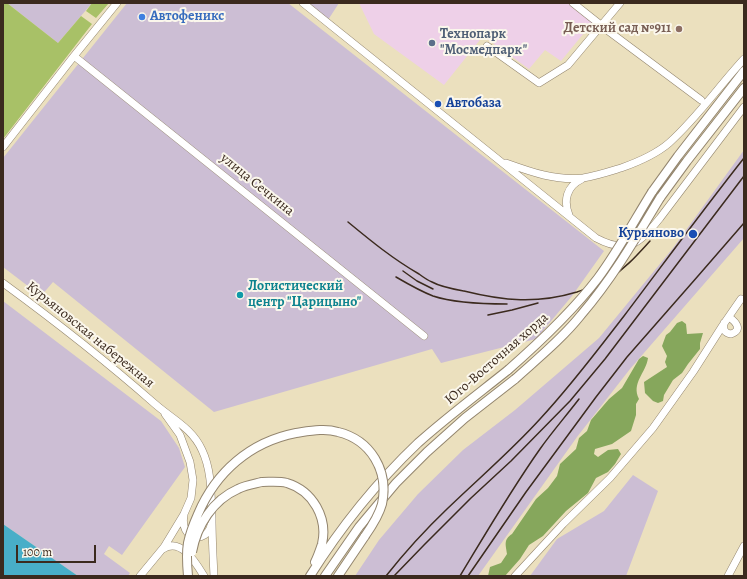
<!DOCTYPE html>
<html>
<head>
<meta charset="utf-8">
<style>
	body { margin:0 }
	#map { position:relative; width:747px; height:579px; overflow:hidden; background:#ebe0be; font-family:Alegreya,serif }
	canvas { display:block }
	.frame { position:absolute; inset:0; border:4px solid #3b2a1e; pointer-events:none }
	.scale { position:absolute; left:16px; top:545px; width:80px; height:18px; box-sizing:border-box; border:2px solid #3b2a1e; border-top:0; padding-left:5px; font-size:12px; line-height:14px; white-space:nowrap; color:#3b2a1e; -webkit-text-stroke:3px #fbf7ec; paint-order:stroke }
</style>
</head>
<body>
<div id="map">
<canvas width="747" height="579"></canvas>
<div class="frame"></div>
<div class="scale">100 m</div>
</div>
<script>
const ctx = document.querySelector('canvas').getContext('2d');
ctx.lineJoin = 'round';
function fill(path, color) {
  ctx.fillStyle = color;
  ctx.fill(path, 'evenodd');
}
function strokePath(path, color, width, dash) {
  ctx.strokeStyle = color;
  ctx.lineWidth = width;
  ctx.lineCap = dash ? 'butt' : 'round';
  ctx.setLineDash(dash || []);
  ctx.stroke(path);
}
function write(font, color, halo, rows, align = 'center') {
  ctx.font = font + ' Alegreya,serif';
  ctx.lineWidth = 4;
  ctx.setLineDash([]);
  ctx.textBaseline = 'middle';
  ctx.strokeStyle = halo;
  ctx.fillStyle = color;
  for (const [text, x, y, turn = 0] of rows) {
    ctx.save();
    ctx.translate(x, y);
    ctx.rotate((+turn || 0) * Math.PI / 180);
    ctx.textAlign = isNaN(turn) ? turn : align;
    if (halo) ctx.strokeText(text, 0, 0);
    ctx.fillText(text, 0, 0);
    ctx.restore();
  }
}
fill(new Path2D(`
	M359 3H569L593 22 561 61 545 50 529 69 483 36 444 85 374 34Z`), '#eed0e8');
fill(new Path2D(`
	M7 3H92L58 43Z
	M127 3H288L604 251 572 296 536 339 441 363 432 349 214 412 53 282 41 296 3 267V158Z
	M307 3H339L328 20Z
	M744 150V238L630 369 577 437 478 576H355L379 540 418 494 463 450 515 410 599 338 673 248Z
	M3 301 161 421 179 448 185 467 122 555 109 546 104 554 130 573 128 576H78L3 524Z
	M633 475 658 491 626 576H530L557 539 604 511Z`), '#ccbed4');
fill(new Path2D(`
	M3 3H7L58 43 81 16 92 24 3 139Z
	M92 3H109L96 18 86 11Z`), '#a8c167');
fill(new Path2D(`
	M682 321 686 324 687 334 703 333 700 343V349L688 364 682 373 673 380 664 395 663 401 658 403 653 401 645 393 644 382 667 367 665 362 667 356 662 346 666 335 670 332 677 323Z
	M643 356 648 358C646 373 631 383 639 399L636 404V415L631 431 612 444 595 449 594 454 598 457 608 450 618 449 621 454 615 464 608 472 596 478 588 493 566 511 543 536 529 545 520 559 505 576H488L490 567 501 563 507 554C506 545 503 540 512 534L536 499 548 488 557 476 560 464 576 449 579 438 587 431 591 420 609 399 622 388 639 359Z`), '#86a75c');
fill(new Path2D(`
	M3 524 78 576H3Z`), '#48aec8');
const minor = new Path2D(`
	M303 3 596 238C628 255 639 244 660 218L744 107
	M573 3 607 30 701 100
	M487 46 539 83 568 65 620 3
	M74 56 424 336
	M3 147 74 56 117 3
	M506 163C531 172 556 181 583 178 596 176 608 172 621 168 638 162 655 155 669 143 697 118 719 86 744 59
	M569 215C563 200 567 186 582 179
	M3 283C55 321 106 361 155 404 172 419 192 428 202 450 212 471 211 495 212 518 212 538 213 557 214 576
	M724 323C723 329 724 333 731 334 743 330 736 322 729 317
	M184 515C179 540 207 544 211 525
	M163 549C181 537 196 563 204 576
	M140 576 164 547 184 514 191 498 193 480 190 462 180 435 165 414
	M515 576 563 524 610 478 653 428 693 372 723 325 741 299
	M728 576 744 546`);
const major = new Path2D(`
	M652 192 678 156 744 71
	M660 198 687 161 744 88
	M262 482C271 482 279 481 287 483 313 491 328 518 322 544 320 550 318 556 315 562
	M310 576C340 528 377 482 418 443 447 417 478 394 508 370
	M325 576 359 527 396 483 427 452 465 418 515 379
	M338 576 365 536`);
strokePath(minor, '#93856e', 8);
strokePath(major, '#93856e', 10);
strokePath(minor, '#fff', 7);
strokePath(major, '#fff', 8);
strokePath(new Path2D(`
	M348 222C371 241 393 259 419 274 423 277 427 280 432 282 441 287 453 289 464 291 504 301 537 304 577 292 588 288 600 284 610 278 626 268 638 254 650 241
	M403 271 417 281 433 289
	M396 277C408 284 420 291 433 296 454 303 485 304 507 304
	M488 315 512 310 538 303
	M386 576C405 552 425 530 447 509 478 479 511 451 540 419 570 387 597 351 624 316 664 263 703 210 744 158
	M394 576 424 545 471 498 511 461 570 401 605 359 744 176
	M460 576C486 533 511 490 540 449 552 432 566 416 579 399
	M468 576 526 492 596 397 627 357 698 276 744 223`), '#3b2a1e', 1.5);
const majorBridge = new Path2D(`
	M508 370C541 341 572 312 598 278 618 251 634 221 652 192
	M515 379C537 359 562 339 581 315 612 279 636 238 660 198
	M192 552C197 525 213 500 238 489 246 485 254 484 262 482
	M188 576C187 565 186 554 188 543 190 533 194 523 198 514 216 472 250 442 296 433 310 431 325 428 338 432 371 440 389 471 382 504 379 515 372 526 365 536`);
strokePath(majorBridge, '#93856e', 10, []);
strokePath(majorBridge, '#fff', 8);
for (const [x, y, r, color] of [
	[142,17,4,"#3f7fe0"],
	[679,29,4,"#8d6e63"],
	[432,43,4,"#5c6f8a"],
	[438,104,4,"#1a4fb4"],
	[693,234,5,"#1a4fb4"],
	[240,295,4,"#0f9aa8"]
]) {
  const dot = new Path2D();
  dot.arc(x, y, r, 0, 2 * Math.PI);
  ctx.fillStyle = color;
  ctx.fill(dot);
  strokePath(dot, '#fbf7ec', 1.5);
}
write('bold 14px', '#366cbe', '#fbf7ec', [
	["Автофеникс",150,17]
], 'left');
write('bold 14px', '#785e54', '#fbf7ec', [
	["Детский сад №911",671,29]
], 'right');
write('bold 14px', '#4e5e75', '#fbf7ec', [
	["Технопарк",440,35],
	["\"Мосмедпарк\"",440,51]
], 'left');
write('bold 14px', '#164399', '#fbf7ec', [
	["Автобаза",446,104],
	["Курьяново",684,234,"right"]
], 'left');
write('14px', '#3b2a1e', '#fbf7ec', [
	["улица Сечкина",257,185,39],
	["Курьяновская набережная",90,335,39],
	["Юго-Восточная хорда",497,359,-41]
]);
write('bold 14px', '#0d838f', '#fbf7ec', [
	["Логистический",248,287],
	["центр \"Царицыно\"",248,303]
], 'left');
</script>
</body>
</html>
